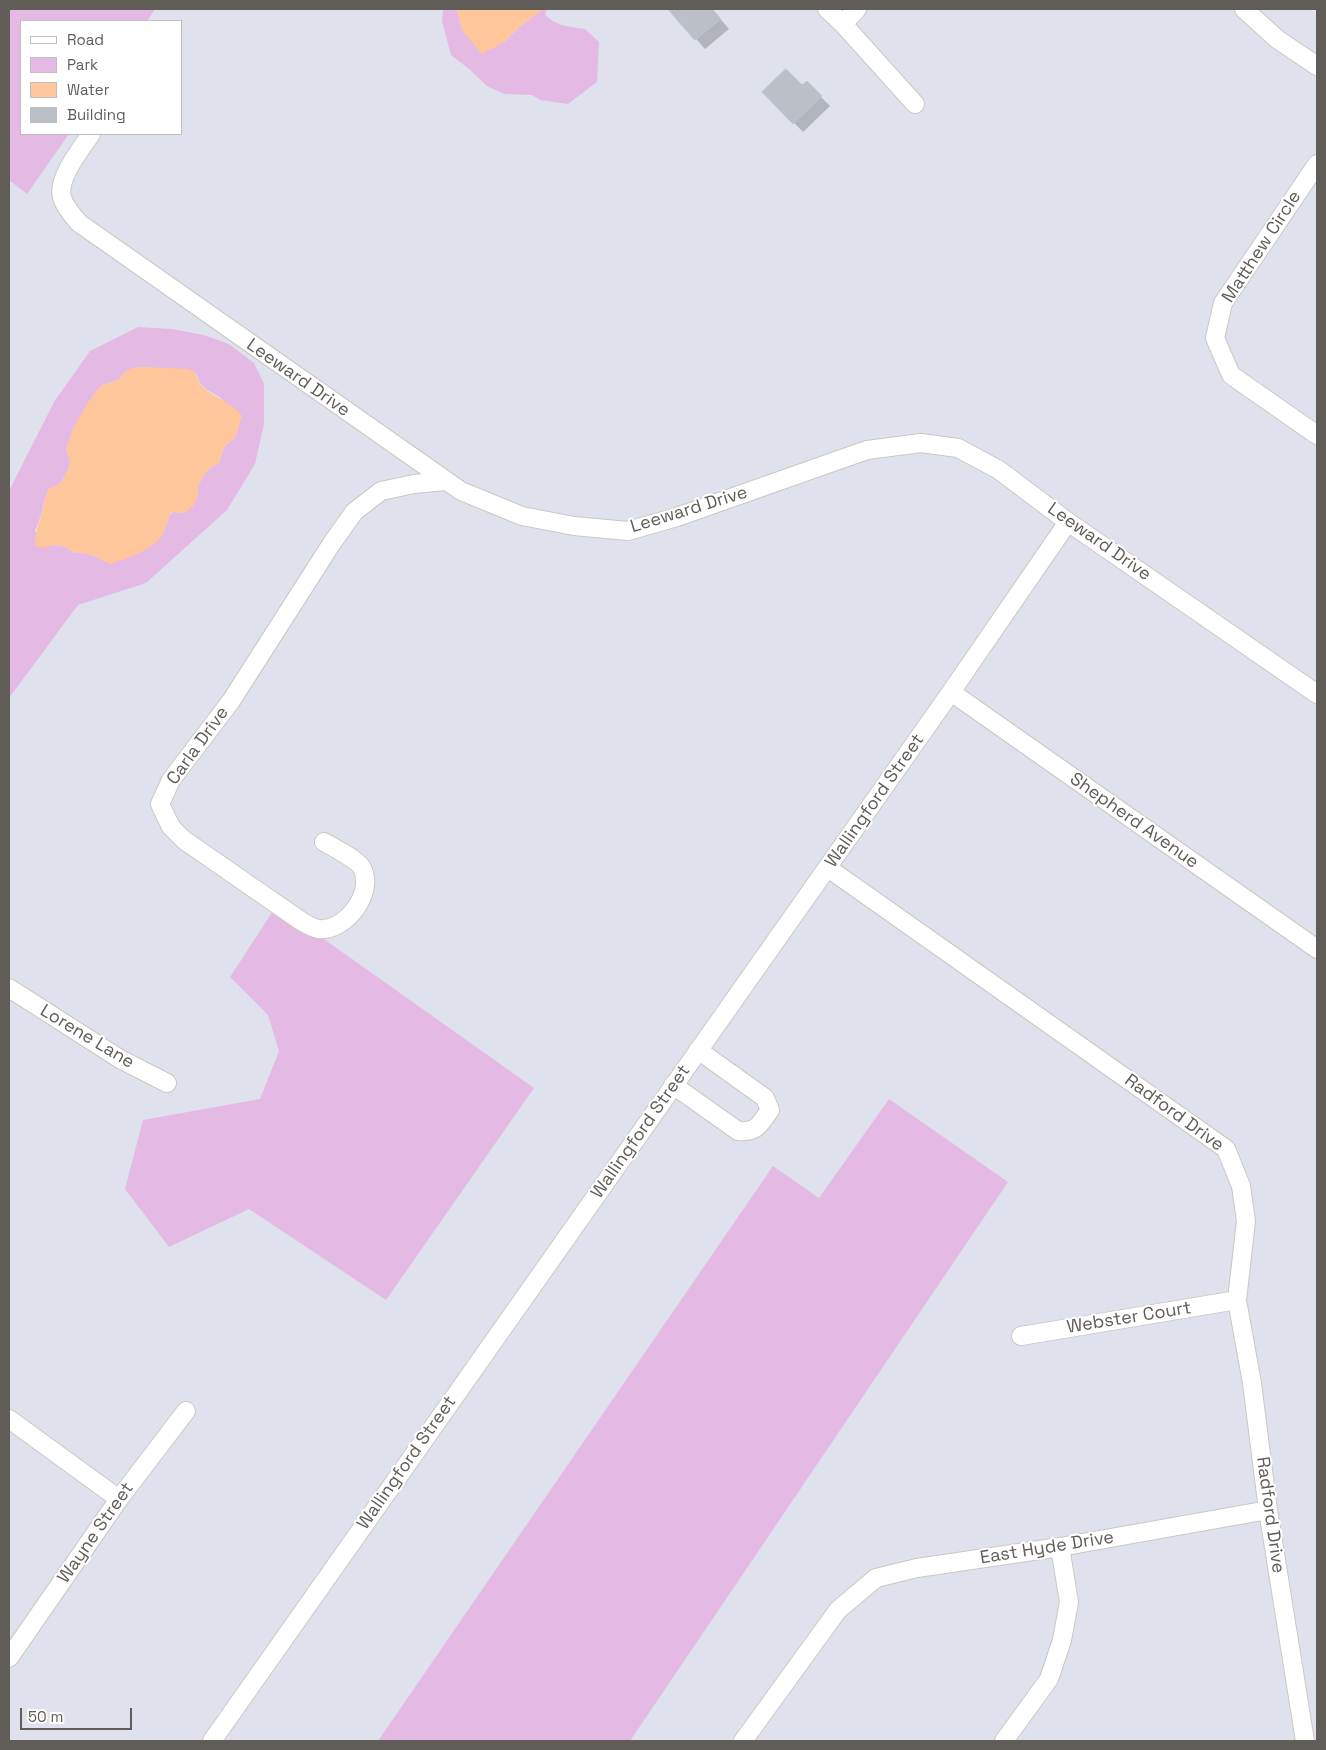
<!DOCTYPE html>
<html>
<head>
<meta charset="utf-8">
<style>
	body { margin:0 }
	#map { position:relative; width:1326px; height:1750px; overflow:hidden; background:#dfe2ec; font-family:"Space Grotesk",sans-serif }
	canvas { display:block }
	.frame { position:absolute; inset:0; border:10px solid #605d58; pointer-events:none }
	.legend { position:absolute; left:20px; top:20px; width:162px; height:115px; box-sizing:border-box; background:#fff; border:1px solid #bfbebc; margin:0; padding:6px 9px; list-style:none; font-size:15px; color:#605d58 }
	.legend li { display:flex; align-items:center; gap:10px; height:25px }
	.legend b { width:25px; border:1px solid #bfbebc }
	.scale { position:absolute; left:20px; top:1708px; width:112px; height:22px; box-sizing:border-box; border:2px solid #605d58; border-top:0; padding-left:6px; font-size:15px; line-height:18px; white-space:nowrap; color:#605d58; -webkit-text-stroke:4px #fff; paint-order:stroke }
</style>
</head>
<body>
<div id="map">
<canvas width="1326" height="1750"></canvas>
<div class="frame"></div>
<ul class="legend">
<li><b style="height:6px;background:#fff"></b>Road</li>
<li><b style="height:14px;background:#e4bae4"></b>Park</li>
<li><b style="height:14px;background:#ffc69b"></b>Water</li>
<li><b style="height:14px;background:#bbbfc6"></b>Building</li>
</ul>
<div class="scale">50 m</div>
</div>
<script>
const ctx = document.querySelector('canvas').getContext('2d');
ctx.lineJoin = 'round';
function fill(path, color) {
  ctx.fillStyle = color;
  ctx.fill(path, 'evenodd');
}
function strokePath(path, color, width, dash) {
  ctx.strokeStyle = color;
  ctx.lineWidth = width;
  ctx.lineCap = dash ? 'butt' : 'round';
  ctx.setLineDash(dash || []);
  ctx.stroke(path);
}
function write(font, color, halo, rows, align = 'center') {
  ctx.font = font + ' "Space Grotesk",sans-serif';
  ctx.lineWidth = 4;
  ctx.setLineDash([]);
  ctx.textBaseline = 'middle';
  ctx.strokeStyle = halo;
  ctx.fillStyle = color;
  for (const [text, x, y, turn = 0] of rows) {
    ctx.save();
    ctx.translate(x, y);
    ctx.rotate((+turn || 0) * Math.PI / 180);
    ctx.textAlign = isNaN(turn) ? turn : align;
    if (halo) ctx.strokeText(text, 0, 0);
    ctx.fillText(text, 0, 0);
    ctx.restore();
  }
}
fill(new Path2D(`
	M9 9H155L147 21H21V134H69L27 194 9 180Z
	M443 9H457L462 30 503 43 518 28 543 9H547L545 14C555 26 570 27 585 29L599 42 597 82 568 104 540 100 532 95 504 94 487 86 469 69 451 55 442 21Z
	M138 327 172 329 204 335 229 344 254 363 264 384V424L255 464 227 510 146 583 78 605 9 698V491L54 402 90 351ZM143 367 195 372 200 383 207 390 221 398 236 436 224 447 219 463 211 467 204 475 198 486V495L185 513 173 512 169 516 167 524 110 564 93 555 73 552 66 547 55 545 35 531C37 526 39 521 41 515 45 503 44 489 60 484L69 468 70 461 66 449 74 427 102 385 118 380 126 371Z
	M273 911 321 937 534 1088 386 1300 249 1209 169 1247 125 1189 143 1120 260 1099 279 1051 268 1015 230 977Z
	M889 1099 1008 1182 630 1741H378L773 1166 819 1198Z`), '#e4bae4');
fill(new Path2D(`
	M457 9H543L518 28 503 43 482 54 462 30Z
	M143 367 187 369 195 372C196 376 198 381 200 384 211 398 232 401 242 416L236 436 224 447 219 463 211 467 204 475 198 486V495L194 505 185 513 172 512C166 519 167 529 161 537 149 552 127 558 110 564L93 555 73 552 66 547 55 545 40 548 35 545C35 533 39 524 42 513 44 505 45 497 48 489L60 484 69 468 70 461 66 449 74 427 87 404 98 389 102 385 118 380 126 371 132 368Z`), '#ffc69b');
fill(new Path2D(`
	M670 9H712L729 29 705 49Z
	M807 83 830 106 803 132 764 92 802 87Z`), '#0003');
const building = new Path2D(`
	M668 9H712L721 19 695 40Z
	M786 69 802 85 807 81 822 96 793 124 762 92Z`);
fill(building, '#bbbfc6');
strokePath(building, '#bdc3d0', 1);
const street = new Path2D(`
	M827 9 843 24 915 104
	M1244 9 1277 39 1317 66
	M843 24 857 9
	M91 134C81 149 57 178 62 197 64 206 73 216 79 223L461 491 522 516 574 526 628 531 677 517 867 450 921 443 958 448 999 470 1068 522 1317 694
	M1317 164 1223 303 1215 338 1231 375 1317 435
	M951 692 1317 949
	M324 842C333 847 358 860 362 868 375 892 346 932 318 929 313 928 306 924 301 921L184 840 171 827 160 804 171 780 231 701 332 543 354 512 381 491 414 484 445 481
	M828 868 1226 1149 1241 1186 1246 1221 1237 1300 1252 1383 1268 1510 1305 1741
	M9 988 120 1059 167 1083
	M673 1085 738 1131C757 1133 760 1124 770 1110L765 1098 698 1050
	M1021 1336 1237 1300
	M9 1419 119 1499
	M9 1658 119 1499 186 1411
	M212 1741 951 692 1068 522
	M743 1741 838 1610 876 1578 917 1568 1060 1547 1268 1510
	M1004 1741 1049 1679 1062 1640 1069 1602 1060 1547`);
strokePath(street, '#cac8c3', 20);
strokePath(street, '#fff', 18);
write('18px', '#605d58', '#fff', [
	["Matthew Circle",1262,247,-57],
	["Leeward Drive",298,378,35],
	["Leeward Drive",689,510,-17],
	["Leeward Drive",1099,542,35],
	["Carla Drive",198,746,-54],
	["Wallingford Street",875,801,-55],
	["Shepherd Avenue",1134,821,35],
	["Lorene Lane",87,1037,31],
	["Radford Drive",1174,1113,36],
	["Wallingford Street",641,1132,-55],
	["Webster Court",1129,1318,-9],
	["Wallingford Street",407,1463,-55],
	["Radford Drive",1270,1515,82],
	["Wayne Street",96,1533,-55],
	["East Hyde Drive",1047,1548,-9]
]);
</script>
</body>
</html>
